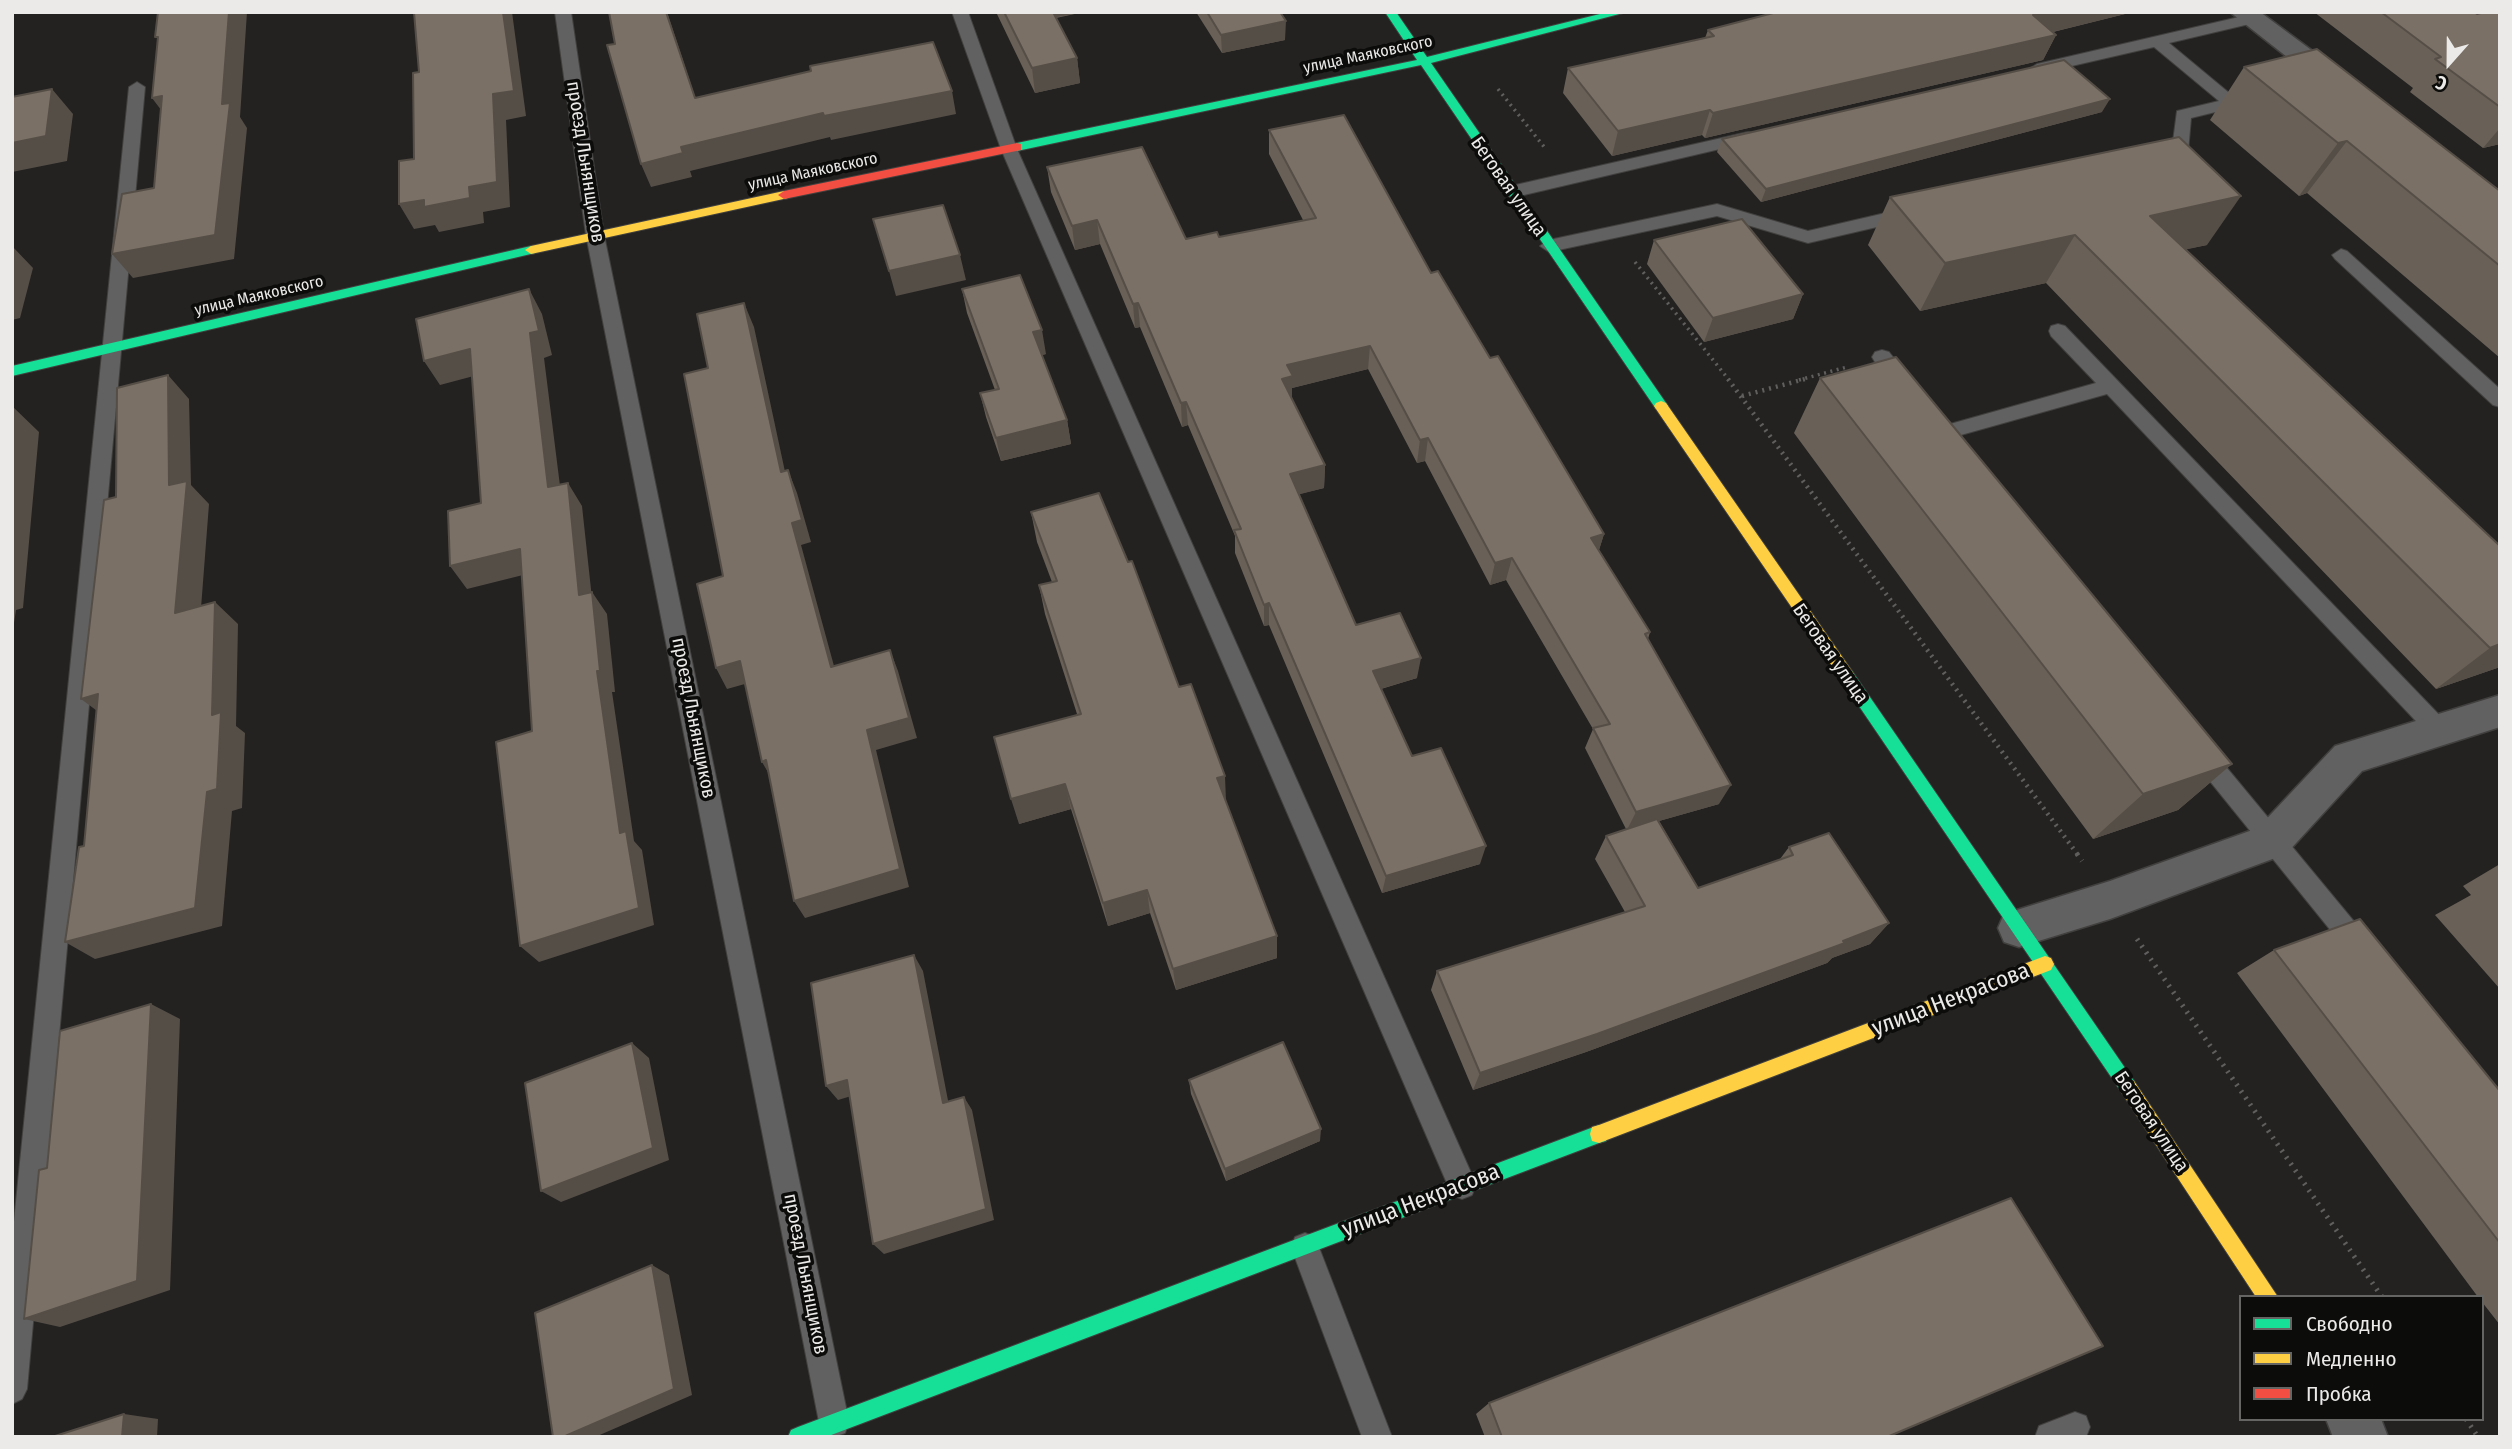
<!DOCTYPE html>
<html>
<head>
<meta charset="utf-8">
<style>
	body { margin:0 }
	#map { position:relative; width:2512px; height:1449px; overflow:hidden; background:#232221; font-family:"Fira Sans Condensed",sans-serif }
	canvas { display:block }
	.frame { position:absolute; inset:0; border:14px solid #ebeae9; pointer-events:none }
	.legend { position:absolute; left:2239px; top:1295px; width:245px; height:126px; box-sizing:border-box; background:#0c0c0b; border:2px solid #656564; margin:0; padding:9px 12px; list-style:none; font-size:21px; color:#ebeae9 }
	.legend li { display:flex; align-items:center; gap:14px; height:35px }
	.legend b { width:35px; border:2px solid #656564 }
	.north { position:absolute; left:2414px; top:28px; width:70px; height:70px; -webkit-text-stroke:5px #0c0c0b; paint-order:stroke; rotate:201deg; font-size:19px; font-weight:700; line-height:28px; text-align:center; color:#ebeae9 }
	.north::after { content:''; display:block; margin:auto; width:24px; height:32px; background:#ebeae9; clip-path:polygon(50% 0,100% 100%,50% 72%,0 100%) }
</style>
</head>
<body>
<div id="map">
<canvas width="2512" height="1449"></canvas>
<div class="frame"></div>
<ul class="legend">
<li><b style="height:9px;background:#16e098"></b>Свободно</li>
<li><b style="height:9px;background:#ffcf43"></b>Медленно</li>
<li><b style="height:9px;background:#f24e42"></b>Пробка</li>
</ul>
<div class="north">С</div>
</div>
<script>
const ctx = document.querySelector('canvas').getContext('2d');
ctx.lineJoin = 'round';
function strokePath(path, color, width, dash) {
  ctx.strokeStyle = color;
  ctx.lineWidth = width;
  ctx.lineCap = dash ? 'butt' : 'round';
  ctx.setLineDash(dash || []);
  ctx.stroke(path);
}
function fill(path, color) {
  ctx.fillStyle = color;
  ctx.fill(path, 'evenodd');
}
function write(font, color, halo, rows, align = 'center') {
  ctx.font = font + ' "Fira Sans Condensed",sans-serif';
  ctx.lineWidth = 7;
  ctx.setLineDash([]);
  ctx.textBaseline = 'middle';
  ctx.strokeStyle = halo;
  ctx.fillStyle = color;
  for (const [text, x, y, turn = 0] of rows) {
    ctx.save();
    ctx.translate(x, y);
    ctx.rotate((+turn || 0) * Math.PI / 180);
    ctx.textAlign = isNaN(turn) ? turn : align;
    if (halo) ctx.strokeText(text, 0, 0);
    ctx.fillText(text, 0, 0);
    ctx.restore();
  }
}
const lane = new Path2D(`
	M555 12H571L604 235 849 1422 845 1433 834 1437 823 1433 819 1422 586 235Z
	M952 12H968L1017 149 1472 1175 1476 1185 1472 1195 1462 1199 1452 1195 1001 149Z
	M2252 14 2258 16 2260 19 2258 22 2169 43 2234 97 2246 94 2254 99 2252 103 2191 118 2188 152 2186 156 2163 161 2155 156 2157 152 2172 149 2177 111 2219 101 2154 47 2037 74 2029 69 2037 64Z
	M137 82 145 87 27 1389 22 1399 12 1404V1241L129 87Z
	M1748 132 1754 133 1756 137 1754 141 1511 198 1502 192 1511 186Z
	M1717 204 1808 231 1907 208 1916 214 1907 220 1808 243 1717 216 1549 252 1540 246 1549 240Z
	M2341 249 2347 251 2500 389V407L2493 405 2335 259 2332 255Z
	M2058 324 2065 326 2447 723 2450 730 2447 737 2439 740 2431 737 2107 394 1943 440 1936 438 1933 433 1936 428 2096 383 2051 336 2049 331 2051 326Z
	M1882 350 1889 352 1911 380 1914 385 1911 390H1897L1875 362 1872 357 1875 352Z
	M2200 742 2208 745 2371 942 2375 950 2371 958 2362 962 2353 958 2192 759 2188 752 2192 745Z
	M1305 1233 1315 1237 1392 1437H1362L1291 1247 1295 1237Z
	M2075 1412 2086 1416 2090 1427 2086 1437H2035L2039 1426Z`);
const street = new Path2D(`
	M2230 12H2260L2349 78 2353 84 2349 90 2339 92 2329 90Z
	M2500 695V727L2362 771 2286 854 2110 919 2019 947 2004 942 1998 928 2004 914 2110 881 2258 828 2335 746Z
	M2326 1419H2381L2388 1437H2333Z`);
const fast = new Path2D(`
	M1385 12H1396L1427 57 1608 12H1627L1431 63 1666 403 1668 406 1666 409H1656L1421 65 1017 151 1011 147 1017 143 1417 60Z
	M531 246 535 247V253L12 376V366Z
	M1847 670 1852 671 2134 1081 2137 1087 2134 1093 2128 1096 2122 1093 1842 681 1839 676 1842 671Z
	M1599 1125 1606 1127 1608 1134 1606 1141 1599 1143 826 1437H788L791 1430 798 1427Z`);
const slow = new Path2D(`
	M784 191 788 192V198L531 254 525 250 531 246Z
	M1661 401 1666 403 1852 671 1855 676 1852 681H1842L1656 409 1654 406 1656 403Z
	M2045 956 2051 958 2054 964 2051 970 1599 1143 1592 1141 1590 1134 1592 1127 1599 1125Z
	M2128 1078 2134 1081 2278 1297H2256L2122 1093 2119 1087 2122 1081Z`);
const jam = new Path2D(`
	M1017 143 1021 144V150L784 199 778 195 784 191Z`);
strokePath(lane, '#41403f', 2);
strokePath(street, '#41403f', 3);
strokePath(fast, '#41403f', 2);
strokePath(slow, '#41403f', 2);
strokePath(jam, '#41403f', 2);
strokePath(new Path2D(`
	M1498 89 1545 148
	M1635 262 1729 380
	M1799 380 1847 367`), '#605f5e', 3.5, [2, 4.5]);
strokePath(new Path2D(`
	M1728 379 2078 855
	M1742 396 1805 379`), '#605f5e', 4.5, [2, 5]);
strokePath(new Path2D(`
	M2077 854 2082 861
	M2137 939 2382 1297
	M2466 1419 2478 1437`), '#605f5e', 5, [2, 6]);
fill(lane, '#626161');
fill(street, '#626161');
fill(fast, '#16e098');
fill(slow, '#ffcf43');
fill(jam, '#f24e42');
fill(new Path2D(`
	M996 12H1084L1056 18 1077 58 1080 83 1035 93Z
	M1196 12H1280L1285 40 1222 53Z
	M1777 12H2133L2053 32 2056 35 2043 60 1705 138 1702 135 1612 156 1563 93 1568 68 1705 38 1708 30Z
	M2314 12H2474L2477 14 2500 12V144L2483 148 2410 92 2413 88Z
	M2244 67 2500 191V358L2307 193 2299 196 2210 120Z
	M2102 112 1761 202 1717 152 1722 139Z
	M1269 130 1431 273 1490 358 1604 534 1599 550 1650 632 1648 639 1719 804 1659 821 1698 888 1780 859 1789 847 1889 923 1870 944 1832 958 1827 963 1586 1052 1473 1090 1431 990 1437 971 1625 912 1595 859 1606 836 1626 829 1585 748 1593 729 1506 580 1490 585 1425 461 1417 463 1368 369 1292 388V399L1325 465 1324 488 1299 494 1356 625 1417 678 1381 689 1412 756 1480 864 1382 893 1269 625 1264 626 1235 553V536L1188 425 1182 427 1140 327 1135 328 1100 244 1075 250 1051 192 1047 167 1186 239 1219 237 1303 220 1269 154Z
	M1890 197 2207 245 2186 249 2500 546V667L2436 689 2046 283 1920 311 1868 245Z
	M1654 240 1803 294 1793 319 1704 342 1647 264Z
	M962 289 1046 354 1042 355 1067 420 1071 444 1001 461 986 417 980 393 995 390 967 313Z
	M1820 378 2232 764 2178 810 2093 839 1794 433Z
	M1031 512 1179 687 1226 801 1277 936V958L1176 990 1150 913 1108 926 1071 809 1019 824 1077 714 1045 614 1039 585 1052 582 1037 542Z
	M2500 864V989L2435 915 2471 895 2463 886Z
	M2274 950 2500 1091V1325L2482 1302V1297H2478L2237 973Z
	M1189 1080 1320 1141 1226 1181 1191 1094Z
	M1489 1403 1887 1437H1485L1476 1414Z`), '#696057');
fill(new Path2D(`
	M229 12H247L240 117 247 128 234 259 133 278 112 254 222 104Z
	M503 12H512L526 116 506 120 510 207 483 212 484 223 439 232 435 225 414 229 399 204 493 94Z
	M666 12H667L703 121 695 98Z
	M1046 12H1084L1047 19Z
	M2044 12H2133L2020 40 2033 15Z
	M1286 21 1285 40 1222 53 1221 35Z
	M2056 35 2043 60 1705 138 1713 113Z
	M1077 58 1080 83 1035 93 1032 68Z
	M52 89 73 114 67 161 12 172V143Z
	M952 91 956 114 831 140 830 137 690 171 692 177 651 187 641 164 681 147 823 113Z
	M162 96 171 123 152 98Z
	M2110 99 2102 112 1761 202 1766 189Z
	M1710 110 1702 135 1612 156 1618 131Z
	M2500 128V144L2483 148Z
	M2347 141 2307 193 2299 196 2338 143Z
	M2241 196 2207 245 2119 264 2150 216Z
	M1097 220 1100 244 1075 250 1072 226Z
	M2075 235 2046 283 1920 311 1945 263Z
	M12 246 33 268 20 318 12 320Z
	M960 255 966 280 896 296 889 271Z
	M529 289 542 314 552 355 544 358 563 510 548 487 530 333Z
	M1803 294 1793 319 1704 342 1713 318Z
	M744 303 754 327 790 495 781 472Z
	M1138 303 1140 327 1135 328 1133 304Z
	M1042 330 1046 354 1037 356 1033 332Z
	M1370 346 1368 369 1292 388V400L1282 379 1287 365Z
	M470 349 485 373 440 385 424 361Z
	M168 375 189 399 191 485 209 504 199 634 175 613 169 485Z
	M1186 402 1188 425 1182 427 1181 403Z
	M12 406 39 432 23 608 16 610 12 636Z
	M1067 420 1071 444 1001 461 996 438Z
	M1428 438 1425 461 1417 463 1420 440Z
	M1325 465 1324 488 1289 497 1290 474Z
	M788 470 797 493 811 542 801 545 840 688 831 667 792 523Z
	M568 483 582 506 594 617 579 595Z
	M1604 534 1597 556 1591 538Z
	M520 549 535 572 467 589 450 566Z
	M1512 558 1506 580 1490 585 1495 563Z
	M592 592 607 614 615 692H612L634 841 642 850 654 925 539 962 520 946 620 833 597 671Z
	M215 602 238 624 236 726 245 733 242 808 232 811 222 926 95 959 65 942 212 715Z
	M1269 603V625L1264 626V605Z
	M2500 644V667L2436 689 2490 648Z
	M890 650 898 671 917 738 876 750 909 887 805 918 794 901Z
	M1421 658 1417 678 1370 692 1373 671Z
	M740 661 752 682 727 689 716 668Z
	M98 694 108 719 81 699Z
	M766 760 773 781 762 762Z
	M2232 764 2178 810 2093 839 2143 794Z
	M1225 776 1226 801 1217 778Z
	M1065 784 1071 809 1019 824 1011 799Z
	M1731 785 1719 804 1627 830 1636 812Z
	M1486 846 1480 864 1382 893 1386 876Z
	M1147 890 1150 913 1108 926 1103 903Z
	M1889 923 1870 944 1832 958 1827 963 1586 1052 1473 1090 1480 1073Z
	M1277 936V958L1176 990 1173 969Z
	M914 955 923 971 951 1116 943 1103Z
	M151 1004 180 1019 170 1290 60 1327 24 1319Z
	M632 1043 649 1058 669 1160 561 1202 541 1191Z
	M847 1080 858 1094 838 1100 826 1086Z
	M964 1097 972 1110 994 1220 884 1254 873 1244Z
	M1321 1129 1320 1141 1226 1181 1225 1169Z
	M652 1265 669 1275 692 1395 595 1437H563Z
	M124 1414 158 1419 157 1437H122Z`), '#554e47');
const building = new Path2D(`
	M158 12H229L222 104 230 103 215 235 112 254 122 194 154 188 162 96 152 98 158 37H155Z
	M414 12H503L514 91 493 94 497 182 469 187 470 198 424 207V200L399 204V161L414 159 413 73 419 72Z
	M609 12H666L695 98 811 71 810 66 933 42 952 91 824 116 823 113 681 147 683 153 641 164 607 45 615 44Z
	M1004 12H1053L1077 58 1032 68Z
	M1207 12H1280L1286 21 1221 35Z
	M1777 12H2044L2033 15 2056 35 1713 113 1710 110 1618 131 1568 68 1714 36 1708 30Z
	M2381 12H2474L2477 14 2484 12H2500V107L2435 59 2441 57Z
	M2317 49 2500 191V266L2347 141 2338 143 2244 67Z
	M2064 60 2110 99 1766 189 1722 139Z
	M52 89 46 136 12 143V97Z
	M1344 115 1431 273 1438 271 1490 358 1498 356 1604 534 1591 538 1650 632 1645 634 1731 785 1636 812 1593 728 1610 724 1512 558 1495 563 1428 438 1420 440 1370 346 1287 365 1293 376 1282 379 1325 465 1290 474 1356 625 1400 613 1421 658 1373 671 1412 756 1441 748 1486 846 1386 876 1269 603 1264 605 1234 530 1241 529 1186 402 1181 403 1138 303 1133 304 1097 220 1072 226 1047 167 1142 147 1186 239 1217 232 1219 237 1316 218 1269 130Z
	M2179 137 2241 196 2150 216 2500 546V644L2490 648 2075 235 1945 263 1890 197Z
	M943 205 960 255 889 271 873 219Z
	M1742 219 1803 294 1713 318 1654 240Z
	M1020 275 1042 330 1033 332 1067 420 996 438 980 393 999 389 962 289Z
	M529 289 539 331 530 333 548 487 568 483 579 595 592 592 600 671H597L620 833 626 831 639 908 520 946 496 742 532 731 520 549 450 566 448 511 481 503 470 349 424 361 416 319Z
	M744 303 781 472 788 470 802 520 792 523 831 667 890 650 909 718 867 730 900 869 794 901 766 760 762 762 740 661 716 668 697 584 723 576 684 374 708 368 697 314Z
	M1896 357 2232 764 2143 794 1820 378Z
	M168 375 169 485 187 481 175 613 215 602 212 715 221 712 217 789 207 792 195 908 65 942 79 847 84 846 98 694 81 699 104 500 116 497 117 388Z
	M1099 493 1128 562 1132 561 1179 687 1191 684 1225 776 1217 778 1277 936 1173 969 1147 890 1103 903 1065 784 1011 799 994 737 1081 714 1039 585 1057 581 1031 512Z
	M1657 819 1698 888 1793 855 1789 847 1829 833 1889 923 1843 941 1845 943 1597 1034 1480 1073 1437 971 1645 906 1606 836Z
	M2360 919 2500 1091V1243L2274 950Z
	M914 955 943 1103 964 1097 986 1209 873 1244 847 1080 826 1086 811 983Z
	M151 1004 137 1281 24 1319 39 1170 47 1168 60 1031Z
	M1283 1042 1321 1129 1225 1169 1189 1080Z
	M632 1043 653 1148 541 1191 525 1083Z
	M2011 1198 2103 1346 1887 1437H1502L1489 1403Z
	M652 1265 674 1389 563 1437H553L535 1313Z
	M124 1414 122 1437H52Z`);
fill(building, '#7a7065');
strokePath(building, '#554e47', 2);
write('16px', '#ebeae9', '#0c0c0b', [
	["улица Маяковского",1368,55,-12],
	["улица Маяковского",813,172,-12],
	["улица Маяковского",259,296,-13]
]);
write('19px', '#ebeae9', '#0c0c0b', [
	["проезд Льнянщиков",585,162,81],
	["Беговая улица",1508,187,55],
	["Беговая улица",1830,654,55],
	["проезд Льнянщиков",693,718,79],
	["Беговая улица",2151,1122,56],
	["проезд Льнянщиков",805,1274,79]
]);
write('23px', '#ebeae9', '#0c0c0b', [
	["улица Некрасова",1951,1000,-21],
	["улица Некрасова",1421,1201,-21]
]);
</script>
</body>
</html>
